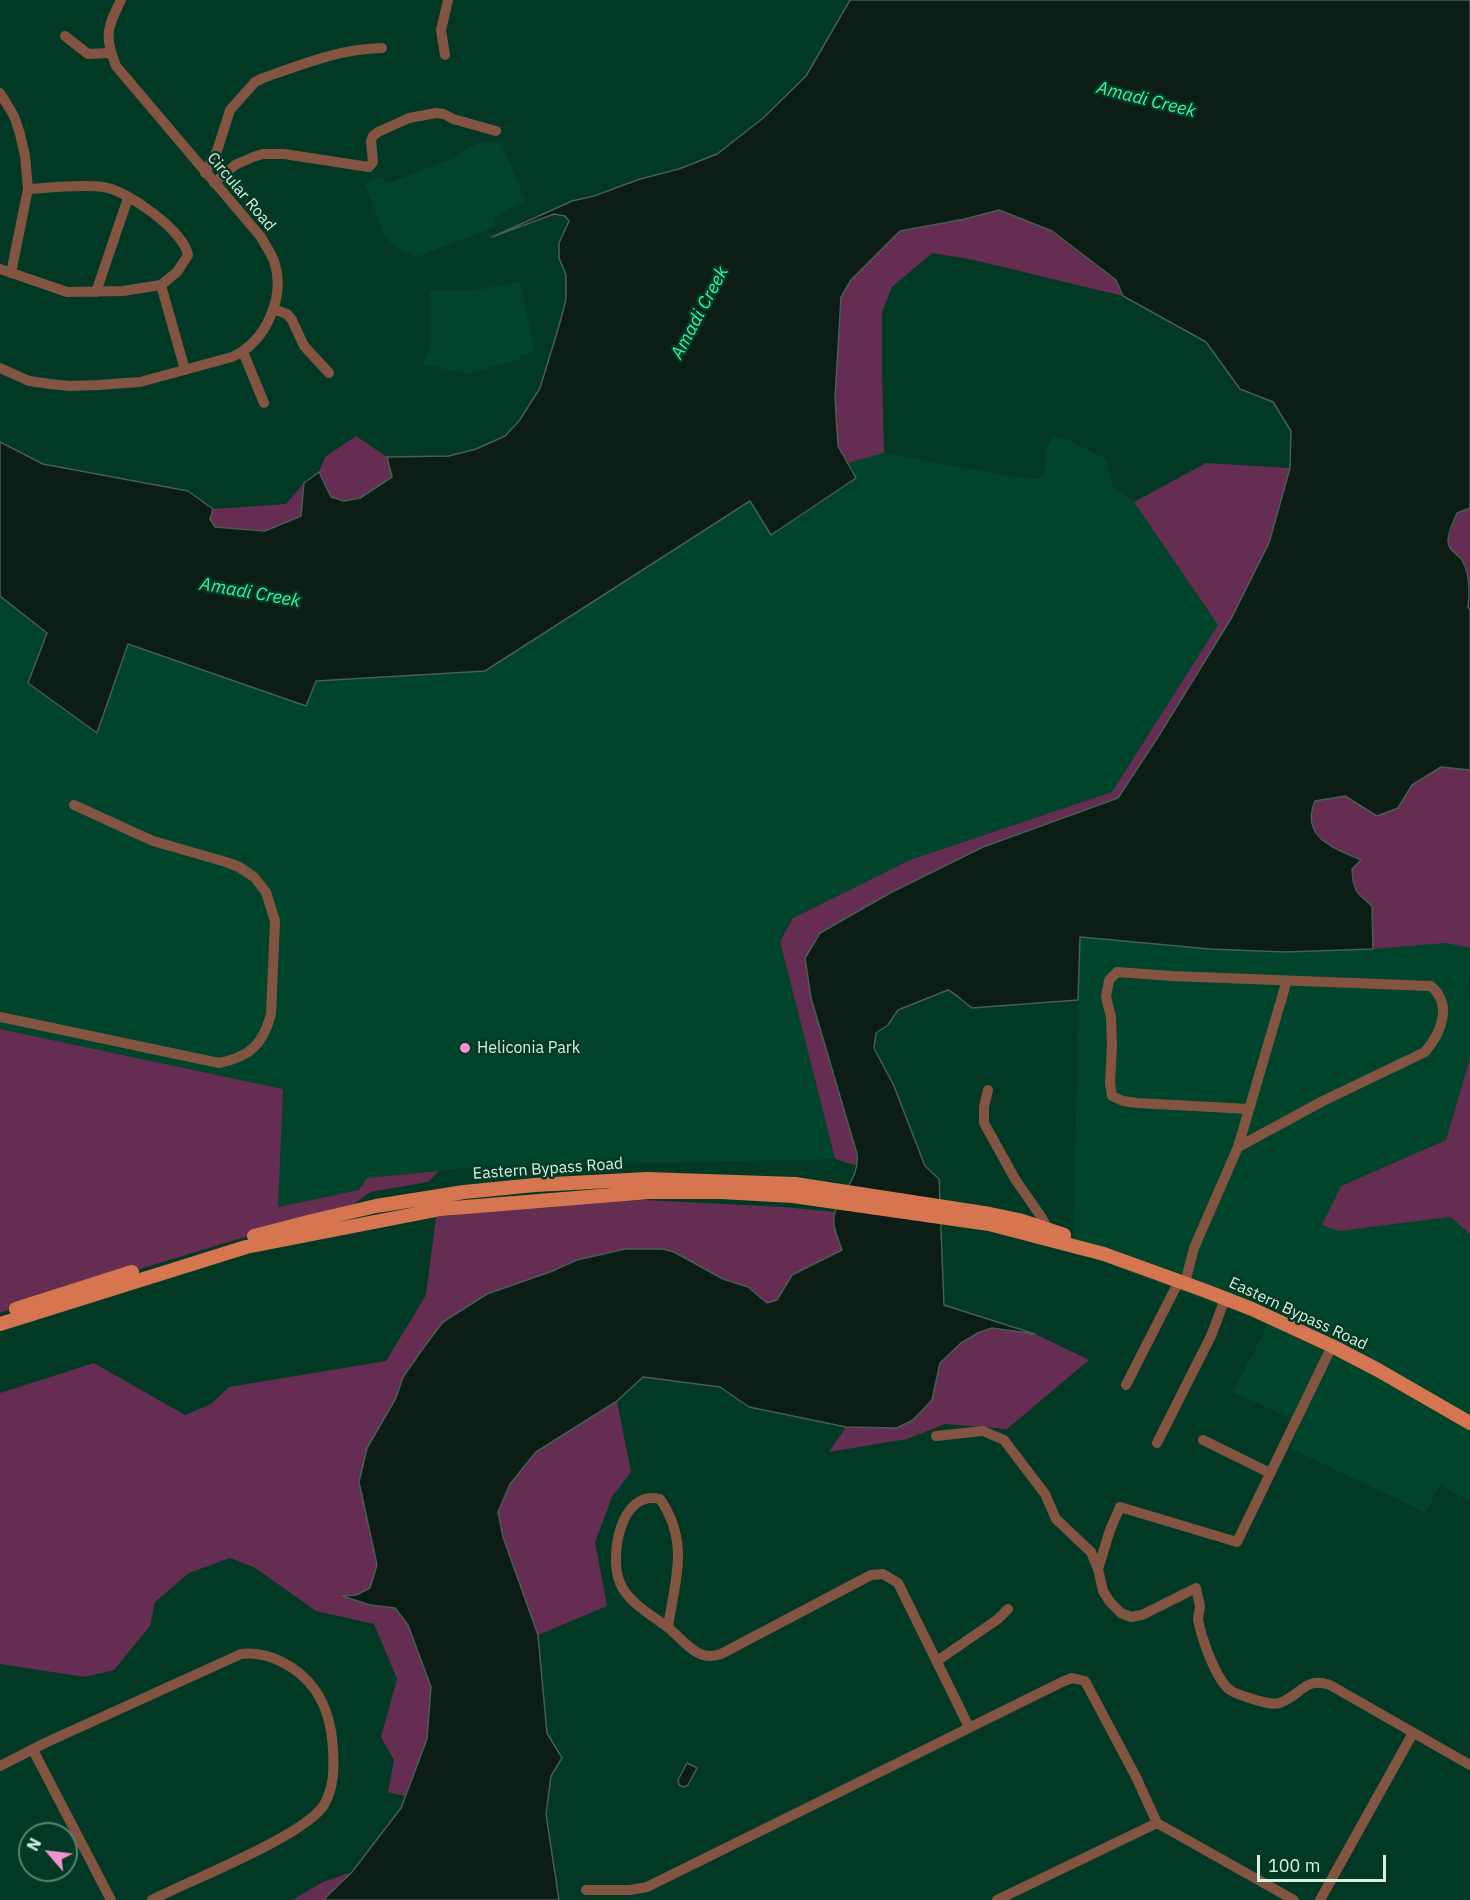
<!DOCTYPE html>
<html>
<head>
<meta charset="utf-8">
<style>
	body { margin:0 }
	#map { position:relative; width:1470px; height:1900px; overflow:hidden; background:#023924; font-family:"IBM Plex Sans",sans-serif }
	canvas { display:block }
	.north { position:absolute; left:18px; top:1822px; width:60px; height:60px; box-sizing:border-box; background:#023924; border:2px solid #578370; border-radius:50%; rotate:298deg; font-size:16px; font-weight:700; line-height:24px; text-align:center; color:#d7f1e3 }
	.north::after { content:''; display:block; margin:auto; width:21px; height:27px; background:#f590d1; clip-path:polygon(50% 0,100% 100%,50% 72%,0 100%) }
	.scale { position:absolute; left:1257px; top:1855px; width:129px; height:27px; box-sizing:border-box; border:3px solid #d7f1e3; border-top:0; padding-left:8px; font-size:18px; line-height:21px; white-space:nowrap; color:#d7f1e3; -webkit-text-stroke:4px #023924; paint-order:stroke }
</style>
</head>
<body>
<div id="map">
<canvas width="1470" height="1900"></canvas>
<div class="north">N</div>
<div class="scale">100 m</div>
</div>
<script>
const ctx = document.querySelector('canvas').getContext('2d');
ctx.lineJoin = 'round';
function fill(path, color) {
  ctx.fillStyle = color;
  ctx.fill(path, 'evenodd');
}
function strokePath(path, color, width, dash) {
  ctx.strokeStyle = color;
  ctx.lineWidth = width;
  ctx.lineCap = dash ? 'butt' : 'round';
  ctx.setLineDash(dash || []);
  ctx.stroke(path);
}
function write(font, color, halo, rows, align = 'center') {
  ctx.font = font + ' "IBM Plex Sans",sans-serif';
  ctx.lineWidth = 5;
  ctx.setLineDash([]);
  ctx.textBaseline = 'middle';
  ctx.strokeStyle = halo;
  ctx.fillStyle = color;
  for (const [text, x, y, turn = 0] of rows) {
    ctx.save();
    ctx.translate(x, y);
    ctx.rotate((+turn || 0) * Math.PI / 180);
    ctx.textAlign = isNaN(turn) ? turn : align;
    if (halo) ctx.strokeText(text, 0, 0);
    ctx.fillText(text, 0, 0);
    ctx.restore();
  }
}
fill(new Path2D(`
	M482 142 502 144 525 200 493 219 495 227 416 257 394 246 384 235 365 184 380 177 388 183 460 156V152Z
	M520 282 534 346 531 353 519 356 521 359 467 374 423 364 430 346 431 333 430 291H471Z
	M1053 436 1070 441 1106 459 1113 488 1134 502 1218 625 1112 792 910 860 793 918 780 941 835 1159 473 1167 368 1178 359 1190 277 1207 283 1089 0 1029V596L47 633 98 733 127 644 306 706 315 681 485 671 750 501 771 534 855 478 848 463 884 453 1008 476 1040 479 1046 470 1044 452Z
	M1080 937 1210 949H1373L1446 943 1470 948V975L1467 992 1470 998V1058L1446 1140 1341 1186 1339 1231 1450 1217 1470 1234V1502L1440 1484 1426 1513 1290 1448 1301 1423 1233 1392 1268 1324 1073 1251Z`), '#00442c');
fill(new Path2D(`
	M850 0 848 28 530 424 319 539 176 535 0 442 43 464 188 491 213 509 286 504 304 483 319 472 325 457 356 436 387 457 449 456 476 449 505 436 519 421 540 388 559 326 566 299V275L559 258V243L569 221 565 216 554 214 492 237 572 201 594 196 640 179 679 169 717 154 762 119 806 76Z
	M999 210 1052 231 1117 280 1123 296 974 260 932 253 892 287 882 312V373L884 453 848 463 838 446 835 398 841 297 851 280 900 231 965 219Z
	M1206 463 1290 468 1269 543 1232 617 1158 737 1118 798 983 847 805 958 811 998 857 1154 858 1166 863 1252 764 1307 661 1274 407 1609 431 1687 427 1739 405 1796 388 1792 394 1760 381 1737 397 1679 374 1624 316 1611 254 1567 230 1558 189 1573 155 1602 150 1626 114 1670 85 1677 0 1664V1393L94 1363 185 1415 211 1404 229 1387 386 1361 426 1295 436 1217 576 1202 644 1200 784 1207 835 1212 858 1166 835 1159 780 941 793 918 910 860 1112 792 1218 625 1134 502Z
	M1470 502V590L1468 574 1461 559 1450 550 1448 541 1457 513Z
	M1441 767 1470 770V948L1446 943 1373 949 1372 906C1356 893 1353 890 1352 869L1361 860C1334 848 1301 838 1315 801L1345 796 1398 808 1412 785Z
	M0 1029 283 1089 278 1207 359 1190 367 1178 439 1171 428 1182 370 1192 354 1204 44 1298 0 1313Z
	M1470 1058V1234L1450 1217 1339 1231 1322 1225 1341 1186 1446 1140Z
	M992 1328 1035 1334 1089 1360 1007 1429 945 1424 907 1439 829 1452 846 1427 897 1428 932 1400 940 1363 961 1343 978 1333Z
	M643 1377 617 1401 631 1472 612 1497 595 1542 607 1606 538 1635 547 1733 562 1758 551 1776 546 1814 559 1900H492L503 1537 498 1512 500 1456Z
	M352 1872 323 1900H292L323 1882Z`), '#662d53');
const water = new Path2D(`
	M850 0H1470V508L1457 513C1454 521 1448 532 1448 541 1448 551 1457 553 1462 560 1470 574 1470 591 1468 607L1470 610V770L1441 767 1412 785 1398 808 1377 816 1345 796 1315 801C1300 838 1334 848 1361 860L1352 869C1353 890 1356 893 1372 906L1373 949 1285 952 1210 949 1080 937 1078 1000 972 1008C963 1002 958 995 948 990L898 1010 888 1025 876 1033 874 1048 894 1086 925 1166 939 1179 944 1305 1035 1334 992 1328 978 1333 961 1343 940 1363 932 1400 913 1420 897 1428 846 1427 749 1407 720 1387 643 1377 617 1401 536 1452 510 1484 498 1512 503 1537 538 1635 547 1733 562 1758 551 1776 546 1814 559 1900H323L352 1872 401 1808 427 1739 431 1687 408 1625 395 1608 370 1605 342 1596 356 1595 370 1588 377 1565 359 1482 367 1448 396 1398 403 1377 424 1347 443 1322 487 1294 550 1272 577 1260 625 1249H663L674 1252 723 1279 748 1287 767 1303 777 1300 792 1275 842 1250C838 1238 831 1225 835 1212 841 1190 860 1179 857 1154L811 998 805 958 820 933 890 893 983 847 1118 798 1158 737 1232 617 1269 543 1290 468 1291 431 1273 402 1240 389 1206 342 1123 296 1116 280 1052 231 999 210 965 219 900 231 851 280 841 297 835 398 838 446 856 478 771 535 750 501 485 671 316 681 306 706 128 644 97 733 28 683 47 633 0 596V442L43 464 188 491 213 509 210 519 215 527 265 531 301 516 304 483 319 472 331 497 344 501 360 498 392 477 387 457 449 456 476 449 505 436 519 421 540 388 559 326 566 299V275L559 258V243L569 221 565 216 554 214 492 237 572 201 594 196 640 179 679 169 717 154 762 119 806 76Z
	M687 1763 697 1768 688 1785 684 1787 679 1785 678 1780Z`);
fill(water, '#0b1d15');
strokePath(water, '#485d53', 1.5);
strokePath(new Path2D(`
	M65 36 88 54 110 53
	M445 55 441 30 448 0
	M0 93 14 116 20 134 25 156 28 189 11 273
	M205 173 217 151 230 110 255 82 263 78C303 64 339 49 382 48
	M214 183 235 165 253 157 263 154H284L369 167 373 162 371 141 373 136 378 132 409 118 436 113 444 114 453 119 496 131
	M0 269 67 292 123 291 161 285 177 272 188 255C184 231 127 190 103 187 78 184 52 188 28 189
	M161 285 185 370
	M96 292 128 198
	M273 309 287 314 292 320 304 346 329 373
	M243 352 264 403
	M0 368 29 381 50 384 70 386 98 385 140 382 232 357C266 342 286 297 274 261 271 253 265 245 261 237L116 66C104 36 107 28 121 0
	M0 1017 219 1063C249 1057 263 1045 271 1014L275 921 266 892 254 877 239 867 226 862 153 841 74 805
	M988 1090 984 1107V1123L1015 1179 1042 1218 1048 1230
	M1238 1147 1323 1101 1425 1052C1441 1033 1453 1005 1431 986L1172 976 1117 972 1109 980 1106 997 1111 1017 1112 1045 1110 1083 1112 1096 1123 1101 1137 1103 1249 1109
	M1185 1283 1194 1248 1238 1147 1287 980
	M1126 1385 1179 1281
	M936 1436 983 1431 1004 1440 1045 1494 1056 1519 1091 1552 1098 1569 1103 1591 1110 1602 1121 1613 1131 1617 1142 1615 1196 1588C1197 1594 1199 1600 1200 1606 1200 1610 1198 1615 1198 1619 1201 1637 1216 1680 1230 1690 1237 1695 1247 1697 1256 1700 1264 1702 1274 1706 1282 1702 1303 1693 1305 1677 1330 1685L1470 1765
	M1203 1440 1270 1473
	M1157 1443 1211 1336 1225 1299
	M1098 1569 1110 1530 1120 1507 1237 1542 1332 1346
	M668 1627C675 1579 690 1543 660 1499 620 1489 609 1557 620 1583 629 1604 654 1616 671 1630 680 1638 691 1651 703 1655 709 1657 715 1656 721 1654L871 1575 883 1574 898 1583 969 1727
	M937 1661 998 1619 1008 1609
	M33 1750 111 1900
	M0 1766 45 1743 241 1654C269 1651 299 1667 315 1690 327 1707 332 1729 333 1750 334 1768 334 1786 325 1803 310 1834 188 1881 152 1900
	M1157 1823 1294 1900
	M586 1890H630L647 1887 1062 1682 1072 1678 1085 1681 1136 1777 1157 1823 997 1900
	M1320 1900 1413 1733`), '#835442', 10);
strokePath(new Path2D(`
	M254 1236 312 1221 376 1206 464 1192 535 1185 647 1179 795 1184 990 1214 1019 1220 1064 1235
	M16 1309 132 1272
	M0 1324 246 1247 441 1209 649 1192H721L793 1196 989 1224 1104 1254 1206 1291 1252 1309 1332 1346 1378 1370 1470 1423`), '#d57651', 14);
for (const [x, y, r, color] of [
	[465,1048,6,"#f590d1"]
]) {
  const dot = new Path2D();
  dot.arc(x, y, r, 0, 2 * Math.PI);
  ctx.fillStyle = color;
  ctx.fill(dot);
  strokePath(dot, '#023924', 2);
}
write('16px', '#d7f1e3', '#023924', [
	["Circular Road",241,192,50],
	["Eastern Bypass Road",548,1169,-4],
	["Eastern Bypass Road",1298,1314,25]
]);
write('16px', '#d7f1e3', '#023924', [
	["Heliconia Park",477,1048]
], 'left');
write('italic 18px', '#30f8ae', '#023924', [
	["Amadi Creek",1146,100,14],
	["Amadi Creek",700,313,-62],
	["Amadi Creek",250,593,10]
]);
</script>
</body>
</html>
